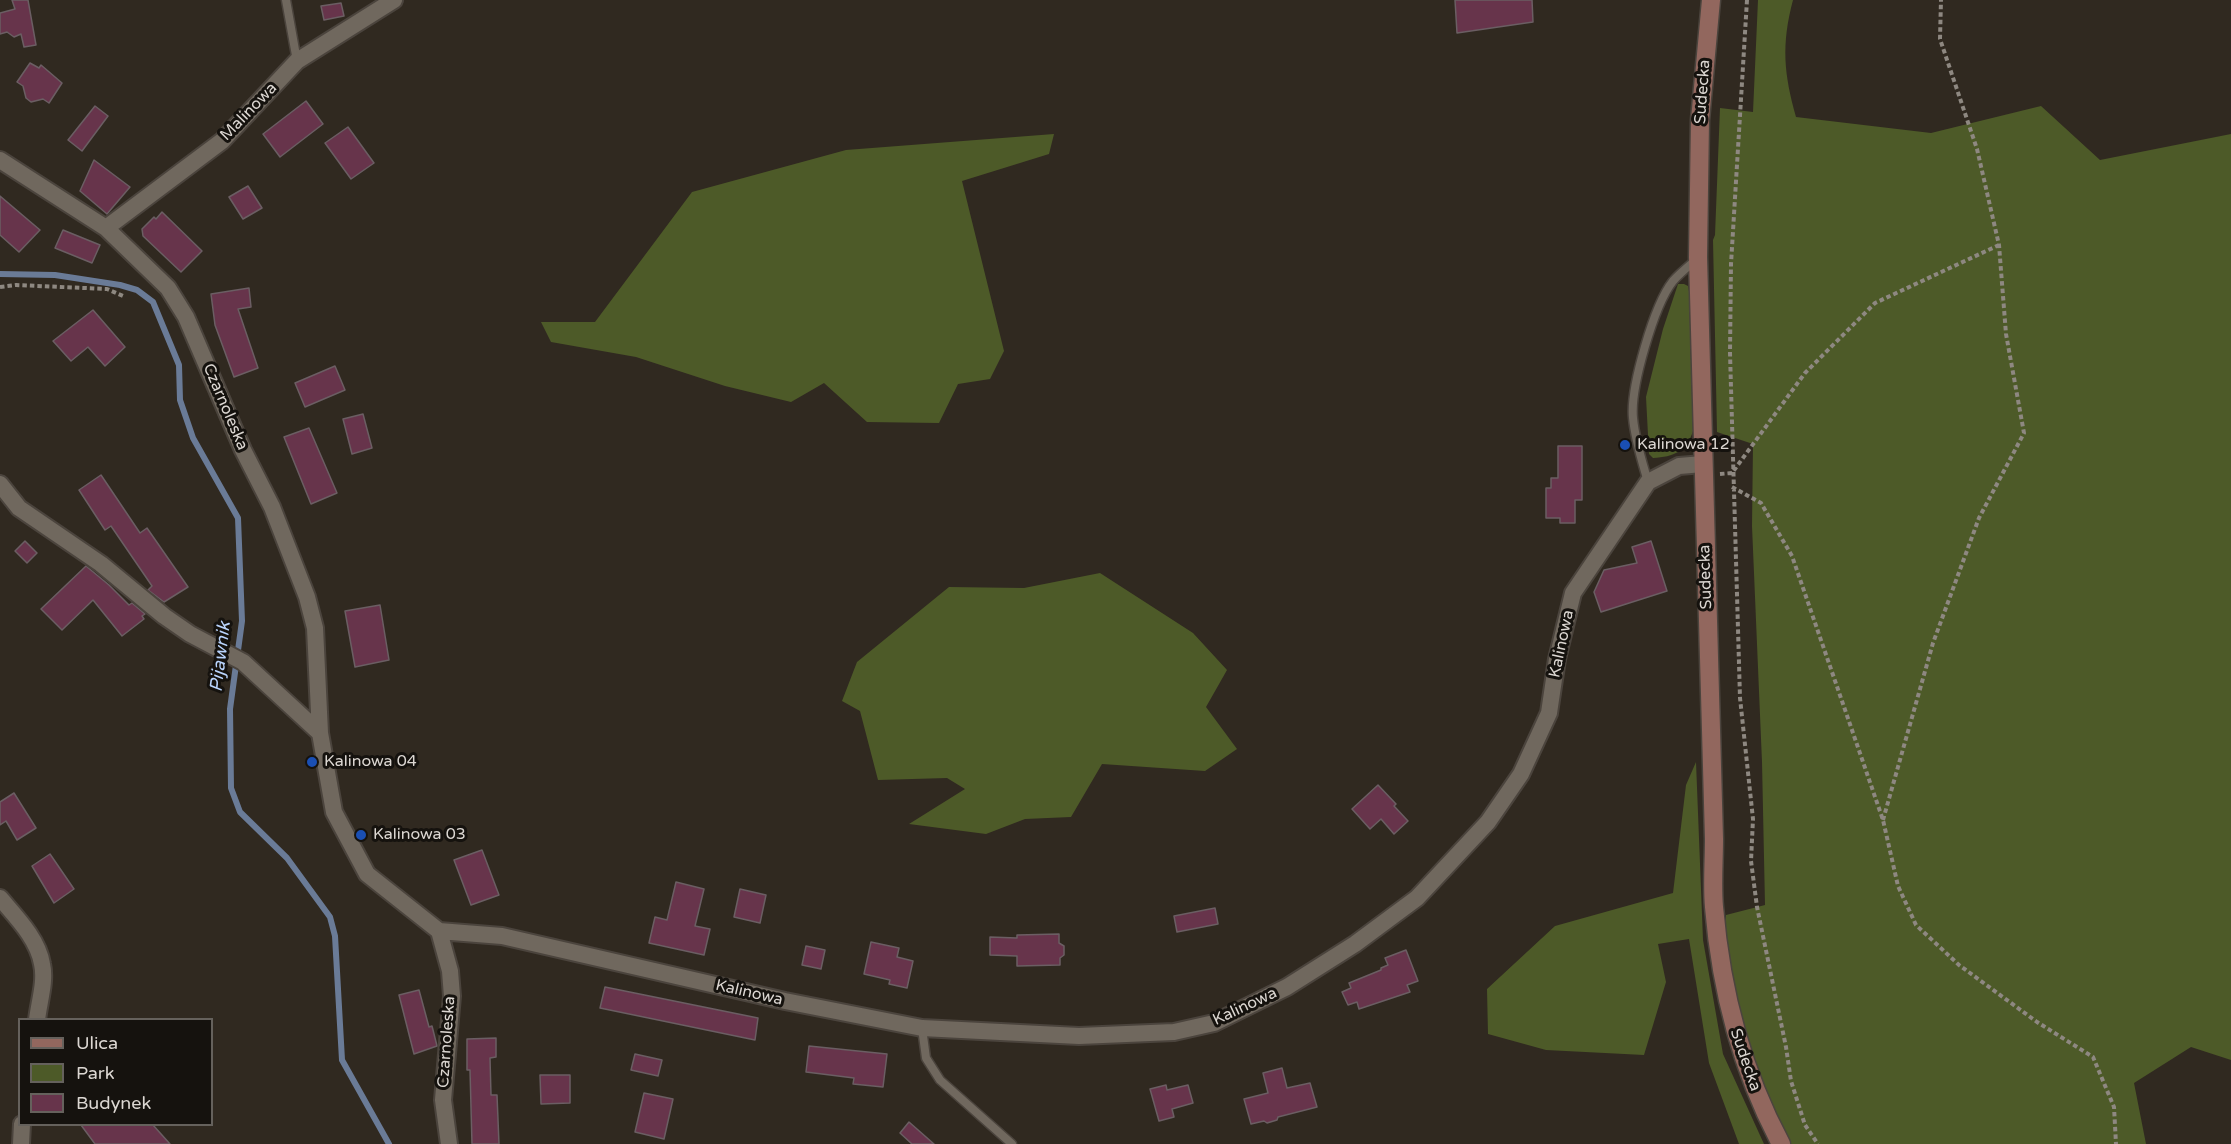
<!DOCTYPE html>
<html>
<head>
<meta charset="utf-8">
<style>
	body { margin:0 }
	#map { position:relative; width:2231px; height:1144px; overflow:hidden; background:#302920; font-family:"Varela Round",sans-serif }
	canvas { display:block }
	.legend { position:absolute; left:18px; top:1018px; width:195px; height:108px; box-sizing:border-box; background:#15120e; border:2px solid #65615c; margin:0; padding:8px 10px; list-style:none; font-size:18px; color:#dcd7d2 }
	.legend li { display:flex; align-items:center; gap:12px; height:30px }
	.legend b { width:30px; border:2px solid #65615c }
</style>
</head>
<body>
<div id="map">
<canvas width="2231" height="1144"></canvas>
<ul class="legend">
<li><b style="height:8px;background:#92675e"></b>Ulica</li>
<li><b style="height:16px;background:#4d5a28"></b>Park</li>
<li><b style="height:16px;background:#67344b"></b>Budynek</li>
</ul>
</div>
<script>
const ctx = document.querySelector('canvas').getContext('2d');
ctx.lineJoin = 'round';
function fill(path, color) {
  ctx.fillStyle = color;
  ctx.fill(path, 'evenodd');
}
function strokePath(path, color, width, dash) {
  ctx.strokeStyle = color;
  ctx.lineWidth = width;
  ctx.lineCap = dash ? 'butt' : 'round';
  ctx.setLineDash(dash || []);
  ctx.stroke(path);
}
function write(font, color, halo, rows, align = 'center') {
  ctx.font = font + ' "Varela Round",sans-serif';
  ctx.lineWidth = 6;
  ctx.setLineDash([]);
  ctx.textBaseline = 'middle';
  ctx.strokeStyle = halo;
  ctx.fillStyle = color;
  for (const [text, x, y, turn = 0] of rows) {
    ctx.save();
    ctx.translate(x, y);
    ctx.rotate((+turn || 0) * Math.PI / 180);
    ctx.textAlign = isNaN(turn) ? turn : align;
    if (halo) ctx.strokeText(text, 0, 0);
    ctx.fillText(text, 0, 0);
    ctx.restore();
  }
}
fill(new Path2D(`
	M1758 0H1793C1781 45 1784 74 1796 117L1931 133 2041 106 2100 160 2231 134V1060L2191 1047 2134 1083 2146 1144H1788L1777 1126 1722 982 1726 915 1765 905 1762 762 1752 526 1753 444 1717 432 1713 240 1715 235 1720 108 1753 112Z
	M1054 134 1049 154 962 181 1004 351 990 379 958 384 939 423 867 422 824 383 791 402 725 386 636 357 551 342 541 322H595L692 192 846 150Z
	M1678 284H1684L1688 286 1689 291 1693 431C1687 451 1674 457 1653 458L1649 454 1646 397 1663 329Z
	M1100 573 1193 633 1227 670 1206 707 1237 749 1205 771 1102 764 1071 817 1025 819 986 834 909 824 965 789 947 778 878 780 860 711 842 701 857 662 949 587 1024 588Z
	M1696 762 1703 940 1723 1054 1764 1144H1739L1709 1063 1689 939 1658 944 1666 982 1644 1055 1546 1050 1488 1034 1487 989 1555 926 1673 893 1686 785Z`), '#4d5a28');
strokePath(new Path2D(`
	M0 274 55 275 120 285 137 290 153 302 179 365 180 400 193 438 238 518 242 621 230 709 231 788 240 812 287 858 330 917 335 936 342 1060 389 1144`), '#6a7b97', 6);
const building = new Path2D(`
	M12 0H28L36 45 24 47 21 34 14 37 7 32 0 34V13L15 9Z
	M1455 0H1532L1533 22 1457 33Z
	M341 3 344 16 324 20 321 6Z
	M30 63 39 68 41 65 62 83 49 103 43 99 31 102 26 98 23 86 17 82Z
	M306 101 323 124 280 157 263 134Z
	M95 106 108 116 82 151 68 140Z
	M348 127 374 163 351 179 325 143Z
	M94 160 130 187 107 214 80 191Z
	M248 186 262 208 243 219 229 197Z
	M0 196 40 230 19 252 0 235Z
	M162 212 202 251 181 272 143 236 142 229 154 217 156 219Z
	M63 230 100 245 92 263 55 248Z
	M249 288 251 307 238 309 258 368 234 377 215 325 211 294Z
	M93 310 125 347 105 366 88 347 71 361 53 341Z
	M335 366 345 390 305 407 295 383Z
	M363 414 372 448 352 454 343 419Z
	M309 428 337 493 311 504 284 437Z
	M1558 446H1582V500H1575V523H1560V518H1546V488H1551V478H1558Z
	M101 475 140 533 147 528 188 587 164 602 148 590 152 586 111 526 105 530 79 490Z
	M25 541 37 553 27 563 15 551Z
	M1651 541 1667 591 1601 612 1594 592 1604 570 1637 563 1632 547Z
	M86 566 109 585 129 605 132 603 145 614 142 616 144 619 122 636 93 600 62 630 41 609Z
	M380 605 389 660 355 667 345 611Z
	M1378 785 1396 804 1394 806 1408 821 1394 834 1381 819 1370 829 1352 809Z
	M14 793 36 828 17 840 6 821 0 825V802Z
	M482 850 499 895 471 905 454 860Z
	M50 854 74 889 54 903 32 866Z
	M676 882 704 889 695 926 710 929 704 955 649 943 655 917 667 920Z
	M740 889 766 895 760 923 734 917Z
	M1215 908 1218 924 1177 932 1174 916Z
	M1059 934V943L1064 946V955L1060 958V965L1017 966V956L990 955V937L1017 938V935Z
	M871 942 899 948 897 957 913 961 907 988 889 984 890 980 864 974Z
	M806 946 825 950 821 969 802 965Z
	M1406 950 1418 981 1407 985 1410 992 1359 1009 1357 1002 1348 1005 1342 992 1351 988 1349 983 1381 970V968L1388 965 1385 958Z
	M605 987 758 1018 755 1040 600 1008Z
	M419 990 429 1027 432 1026 437 1046 414 1054 399 995Z
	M496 1038V1057L490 1058 491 1095H497L499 1144H472L470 1070H467V1039Z
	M809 1046 887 1054 883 1087 853 1084 854 1078 806 1072Z
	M635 1054 662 1060 658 1076 631 1070Z
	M1282 1068 1287 1088 1310 1083 1317 1107 1278 1117 1277 1120 1267 1123 1264 1121 1251 1124 1244 1099 1268 1093 1263 1073Z
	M540 1075H570V1103L541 1104Z
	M1166 1085 1167 1090 1188 1085 1193 1103 1172 1109 1174 1117 1159 1121 1150 1089Z
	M644 1093 673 1099 664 1139 635 1132Z
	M909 1122 934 1144H912L900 1133Z
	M81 1125H153L170 1144H95Z`);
fill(building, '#67344b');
strokePath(building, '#6b5e63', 1.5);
const lane = new Path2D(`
	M286 0 297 61
	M1648 482C1642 461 1635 440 1633 418 1630 388 1654 305 1673 281 1680 273 1689 266 1697 259
	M922 1028 926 1058 940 1080 1012 1144`);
const street = new Path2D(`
	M0 160 106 228 168 288 186 317 243 450 272 507 307 597 315 628 320 733 334 812 367 874 439 931 450 971 452 996 443 1100 449 1144
	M106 228 222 141 297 61 394 0
	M0 484 19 508 101 564 164 616 190 634 243 662 320 733
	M0 898C16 917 38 939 42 964 46 981 39 1002 37 1020
	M439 931 502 936 785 1001 922 1028 1079 1036 1174 1032 1214 1023 1287 987 1355 944 1417 898 1488 822 1521 774 1549 713 1557 659 1573 593 1648 482 1679 466 1703 464
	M21 1144 22 1124`);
const secondary = new Path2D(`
	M1711 0 1700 120 1698 257 1714 839C1714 861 1712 885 1714 907 1721 992 1741 1069 1781 1144`);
strokePath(lane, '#4b443d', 11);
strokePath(street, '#4b443d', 20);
strokePath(secondary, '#4b443d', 21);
strokePath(new Path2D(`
	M1747 0 1731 264 1730 353 1740 698 1753 819 1751 861 1757 907 1786 1047 1791 1081 1805 1125 1818 1144
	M0 287 16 285 107 289 123 296
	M1720 474 1732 473 1805 373 1875 303 1999 245
	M1732 487 1761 503 1792 556 1883 820 1898 886 1916 925 1959 965 2037 1022 2093 1057 2114 1107 2116 1144
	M1883 820 1933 643 1979 518 2024 433 2006 334 1999 245 1977 149 1940 39 1941 0`), '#8e8881', 4, [4.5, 3]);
strokePath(lane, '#70685e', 8);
strokePath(street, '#70685e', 16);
strokePath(secondary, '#92675e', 18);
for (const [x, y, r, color] of [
	[1625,445,6,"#1a4fb4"],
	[312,762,6,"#1a4fb4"],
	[361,835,6,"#1a4fb4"]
]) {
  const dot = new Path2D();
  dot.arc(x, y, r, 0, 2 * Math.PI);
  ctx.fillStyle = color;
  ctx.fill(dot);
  strokePath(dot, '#15120e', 2);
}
write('16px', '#dcd7d2', '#15120e', [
	["Sudecka",1703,92,-86],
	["Malinowa",249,112,-46],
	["Czarnoleska",225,407,67],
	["Sudecka",1706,577,-92],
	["Kalinowa",1562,644,-78],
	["Kalinowa",749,993,13],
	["Kalinowa",1245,1007,-25],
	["Czarnoleska",447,1042,-86],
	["Sudecka",1745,1060,71]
]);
write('16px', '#dcd7d2', '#15120e', [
	["Kalinowa 12",1637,445],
	["Kalinowa 04",324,762],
	["Kalinowa 03",373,835]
], 'left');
write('italic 18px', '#b9d4fd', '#15120e', [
	["Pijawnik",221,657,-83]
]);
</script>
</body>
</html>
